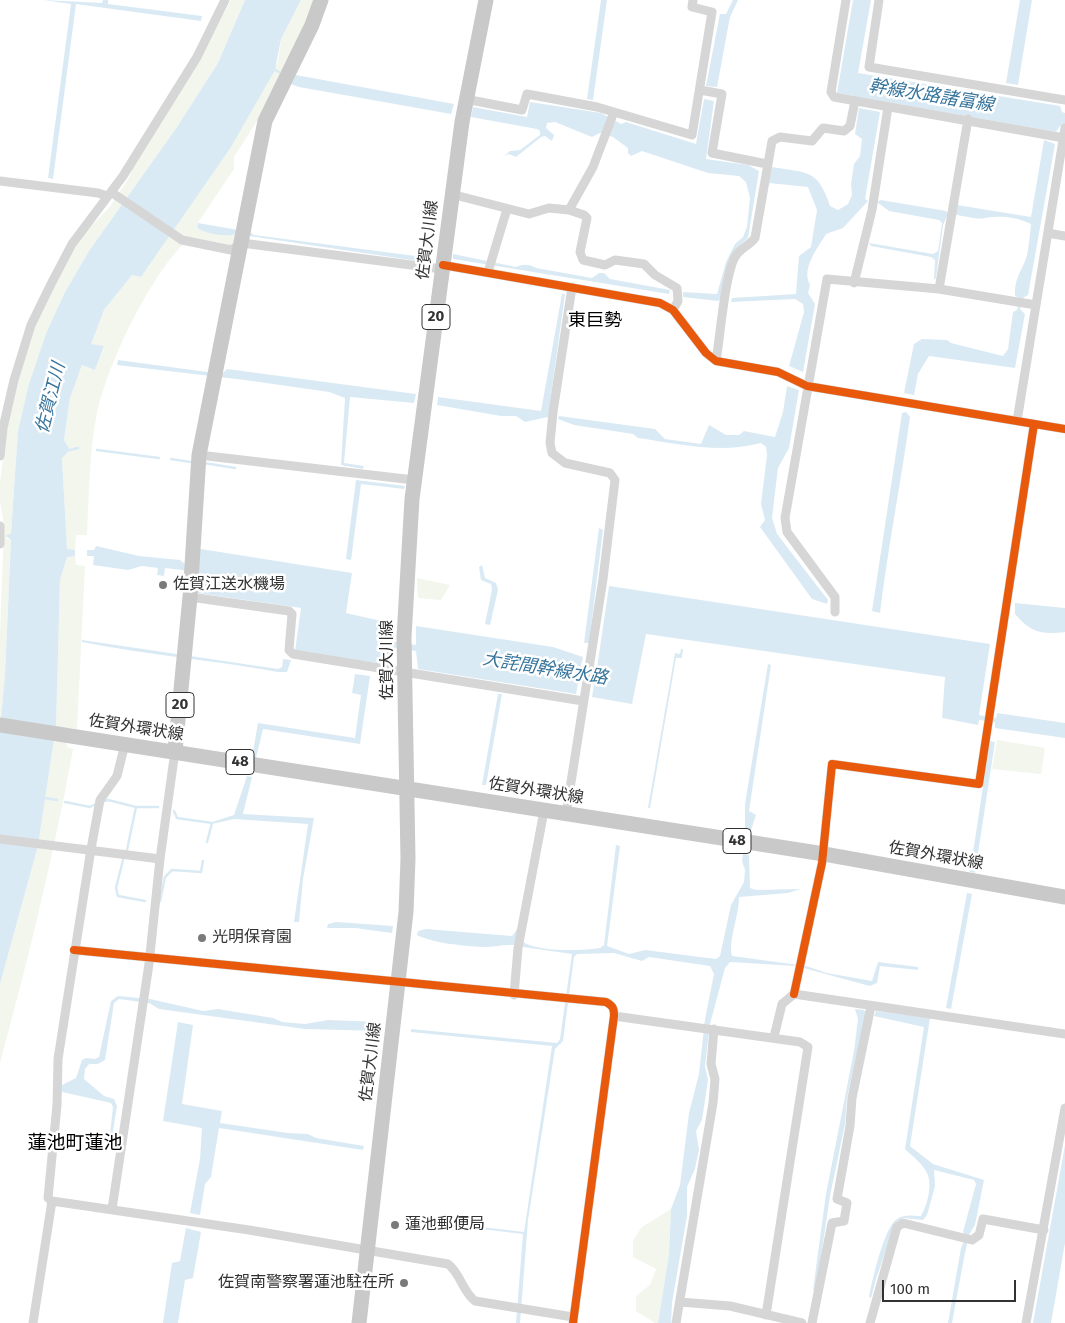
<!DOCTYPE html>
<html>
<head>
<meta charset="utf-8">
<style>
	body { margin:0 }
	#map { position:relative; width:1065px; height:1323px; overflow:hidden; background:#fff; font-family:"Fira Sans",sans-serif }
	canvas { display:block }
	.scale { position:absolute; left:882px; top:1280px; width:134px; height:22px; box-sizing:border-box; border:2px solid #323232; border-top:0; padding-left:6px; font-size:15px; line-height:18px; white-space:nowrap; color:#323232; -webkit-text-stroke:4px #fff; paint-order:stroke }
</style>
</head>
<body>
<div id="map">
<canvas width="1065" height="1323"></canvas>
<div class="scale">100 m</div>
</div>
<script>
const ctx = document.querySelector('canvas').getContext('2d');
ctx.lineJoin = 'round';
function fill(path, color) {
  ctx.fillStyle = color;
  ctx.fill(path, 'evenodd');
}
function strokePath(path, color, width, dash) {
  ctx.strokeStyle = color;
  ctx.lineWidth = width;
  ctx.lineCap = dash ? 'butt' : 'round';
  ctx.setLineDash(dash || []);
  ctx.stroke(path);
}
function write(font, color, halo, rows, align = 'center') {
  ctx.font = font + ' "Fira Sans","Noto Sans JP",sans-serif';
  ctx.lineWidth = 5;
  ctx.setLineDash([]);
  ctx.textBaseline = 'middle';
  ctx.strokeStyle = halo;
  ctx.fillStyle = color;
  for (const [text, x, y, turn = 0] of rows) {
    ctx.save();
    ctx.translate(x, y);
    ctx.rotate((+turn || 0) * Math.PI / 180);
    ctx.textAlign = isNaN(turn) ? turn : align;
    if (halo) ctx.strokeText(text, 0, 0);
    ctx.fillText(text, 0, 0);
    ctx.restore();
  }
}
fill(new Path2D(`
	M231 0H245L218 63 177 127 89 251 65 292 47 331 18 431 11 533 6 538 11 540 5 675 0 730V633L4 525 0 501V483L6 430 17 380 34 326 58 278 83 234 109 208 129 178 137 158 196 65Z
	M301 0H317L266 107 234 157V169L199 221 197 228 236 234 232 248 187 240C149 277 106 366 96 418 89 456 89 496 87 535H76L75 550H67L62 458 70 450 64 440 70 398 82 365 95 370 104 347 90 344 104 310 132 275 141 277 183 216 278 62 281 39Z
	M67 556H75L76 565 85 566 77 729 70 728 67 747 73 749C54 855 28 959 0 1063V984L38 846 56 726 60 580Z
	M417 578 450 585 441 600 418 598Z
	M997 740 1045 748 1041 774 992 769Z
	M671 1209 669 1254 658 1323H655L636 1311V1296L650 1285 656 1269 633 1257V1240L642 1227Z`), '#f2f6ed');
fill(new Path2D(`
	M43 0 102 3 103 0H108V4L202 16 201 21 76 4 53 179 48 178 71 4Z
	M245 0H301L281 39 275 70 231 147 141 277 132 275 104 310 91 344 104 346 95 370 82 365 70 398 64 440 70 450 62 458 67 549 75 550V556L67 557 60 580 56 726 38 846 0 984V730L5 675 11 540 6 536 11 533 18 431 29 384 47 331 65 292 89 251 177 127 218 63Z
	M601 0H607L593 100 587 99Z
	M733 0H738L730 17 717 87 706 86 720 14H726Z
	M853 0H871L858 73 1060 106 1062 112 1065 113V127L1060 126 1056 132 837 93Z
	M1020 0H1032L1018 85 1006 83Z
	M296 75 454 104 451 114 299 87 291 84Z
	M704 99 714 101 706 159 748 165 759 171 748 238C726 255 727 271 723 297L718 301 683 297V292L717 294 726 262 735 244 743 237 747 227 750 198 746 182 739 176 708 173 642 151 631 156 628 153V148L613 137 600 133 592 137 555 122 547 123 546 128 554 135 552 141 545 136 541 137 516 157 509 154 504 156 510 151 520 150 540 135V131L537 129 471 117 473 107 527 117 530 102 601 113 621 124 626 122 696 144Z
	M859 108 880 112 865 199 868 201 843 228 826 234C818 248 801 268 810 285L808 293 815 304 803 372 789 366 804 312 803 304 795 299 731 302 732 298 796 294 799 256 811 247 817 210 808 187 769 183 772 167C808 173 818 169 830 206L838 210 848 204 852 195 851 184 854 164 860 156 862 139 855 134Z
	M1044 140 1055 144 1028 295 1023 298 1020 309 1025 314 1015 368 929 356 918 374 914 395 904 393 914 344 922 339 947 340 951 343 1003 356 1008 349 1013 312 1017 310 1020 298 1015 296C1014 277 1023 270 1027 255 1029 245 1030 234 1031 224 1017 217 1000 215 985 218 977 220 965 216 957 215L954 212 957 205 1031 217Z
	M881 200 946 211 948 214 943 225 936 278 934 280 935 260 931 257 871 246 869 243 933 254 938 251 942 223 939 220 889 211 877 202Z
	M198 223 250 232 254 235 431 258V263L236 234C223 237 208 234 197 228Z
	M453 254 516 267C523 264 529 264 536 268L592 278 599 273H604L610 279 670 290 669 294 453 259Z
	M562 294H565L548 417 525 422 516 416H501L437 405 438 397 541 411Z
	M118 360 222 374 227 369 416 394 414 403 350 397 344 463 364 466 363 469 341 465 345 398 329 392 245 380 117 365Z
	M787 386 799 390 789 448 778 468 772 518 777 534 828 600 827 604 812 599 760 527 765 520 761 504 767 455 766 447 761 443C720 454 679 444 638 438L633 434 574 425 558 419 559 416 655 429 665 439 701 444 709 425 726 435H739L744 431 775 437 783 412Z
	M906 412 910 417C901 482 888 547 880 613L872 611 902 413Z
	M356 480 405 486 404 489 361 484 351 560 346 559Z
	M599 528 603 530 589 643H584Z
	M96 546 139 556 180 560 185 564 201 549 352 573 346 613 390 623V641L416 645V626L553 647 583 657 581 666 585 670 592 671 597 668 609 586 990 644 979 715 996 718 997 713 1065 723V738L995 728V722L979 720 978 725 942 718 945 677 646 634 632 704 592 697 594 685 591 680 584 679 578 683 576 694 418 669 416 651 390 647V665L295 651 301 608 197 593 199 572 165 568 164 576 157 575 158 568 142 566 128 570 93 565 94 556H87V550H94Z
	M482 565 485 578 496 583 498 590 490 625 485 624 492 589 491 584 481 580 479 567Z
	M1015 603 1065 608V632C1041 635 1030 632 1015 614Z
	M82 640 278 669 282 667 283 659 291 660 287 672H278C213 660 147 655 82 642Z
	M681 649H683L682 658H676L650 808H648L675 653 680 654Z
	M768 664 771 665 749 811 756 815 750 833 745 832V804Z
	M355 674 370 676 360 744 263 729 256 758 252 757 258 723 355 738 361 695 352 693Z
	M498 694H502L486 785H482Z
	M990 741 995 742 975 873 970 872Z
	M247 776 252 777 243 814 314 818 303 879 299 922H294L308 824 234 819 212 824V822L234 815Z
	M616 845 620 846 607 946 629 954 645 950 716 959 720 956 731 905 744 882 745 870 742 861 743 854 749 855 750 888 756 890 801 889 788 893 739 897C739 916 728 941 732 956L806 966 827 973 872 981 878 962 918 967V970L880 966 877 983 870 986 796 966 730 962 725 968 710 1024 705 1066 708 1080 702 1120 696 1131 699 1150 695 1169 687 1187V1216L672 1303 671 1323H658L669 1254 671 1209 680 1185 689 1113 699 1074 705 1019 714 974 710 966 649 957 642 961 614 953 577 954 574 957 563 1041 555 1049 528 1220 520 1323H516L523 1234 464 1227 465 1225 524 1232 552 1046 411 1032V1029L557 1043 560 1039 572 954 523 947C509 942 495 948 482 947 464 946 432 943 417 935L418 931 426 929 512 936 518 928 517 938C533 953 579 951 600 948L604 945Z
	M967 893 972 894 951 1009 946 1008Z
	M336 922 393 926 392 933 355 928H327L328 924Z
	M118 996 150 999 203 1011 218 1009 273 1018 282 1022 305 1024 328 1020 380 1022V1031L305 1029 159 1009 149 1003 119 999 114 1003 105 1060 98 1064H89L85 1069 84 1079 104 1096 114 1099 117 1106 112 1137 110 1134 113 1107 111 1103 62 1092V1085L76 1078 82 1060 86 1058 95 1059 99 1057 111 1001Z
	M855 1009 864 1010 866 1013 847 1098 845 1124 830 1196 816 1290H813L826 1194 854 1051 858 1019Z
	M876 1011 930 1018 910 1146 933 1164 984 1180 975 1225 969 1235 964 1258 952 1323H948L961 1248 966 1236 963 1232 976 1184 974 1180 934 1170 935 1186 927 1215 923 1220 903 1218 896 1222 876 1279 871 1298 869 1297C872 1281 884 1227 897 1219 904 1214 913 1216 921 1216 927 1206 933 1185 927 1173 923 1164 912 1156 905 1149L924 1027 874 1016Z
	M178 1022 193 1025 182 1104 222 1111 220 1123 288 1133 308 1134 316 1138 364 1146 363 1150 219 1128 211 1177 205 1184 200 1215 190 1213 200 1159 202 1128 163 1121Z
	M1065 1145V1243L1051 1323H1033Z
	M186 1228 201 1232 193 1278 185 1280 178 1323H163L172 1263 180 1261Z`), '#daeaf4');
strokePath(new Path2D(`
	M275 70 279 72
	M70 450 78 448
	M97 450 159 458
	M171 459 190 462
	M204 463 235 468
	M46 798 57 800
	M65 802 90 807 96 804
	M101 802 108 800 136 807H158
	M174 811 177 818 212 823 207 842
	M127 850 136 807
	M123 860 116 888 118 896 145 901
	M160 901 165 877 172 870 201 872 203 861`), '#daeaf4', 2.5);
strokePath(new Path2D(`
	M846 0 831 92 834 97 1064 138
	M879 0 869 67 1065 100
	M700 90 722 94 712 153 767 164
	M465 99 522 110 527 94 597 107 692 135 712 12 692 7 693 0
	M0 181 98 193 107 196
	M111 192 182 240 231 250 242 243 442 269
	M451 194 529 214 549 208 569 210 593 167 614 112
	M569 210 584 215 587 218 580 252 583 260 605 265 615 260 644 264 655 275 677 288 678 301 673 310
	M1048 233 1065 236
	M443 265 660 303 673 310 706 353 716 361 778 372 807 386 1065 429
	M488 272 507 209
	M854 283 872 210 888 107
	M939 289 968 119
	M716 361C720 338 725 274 735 257 740 248 749 246 755 238L772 141 780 137 812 141 823 128 844 131 850 126 855 101
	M1017 421 1065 128
	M199 455 414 480
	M0 456 3 428 14 380 31 325 51 284 72 244 123 176 197 57 225 0
	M0 526V544
	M190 597 289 611 292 614 289 650 293 654 583 701
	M835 612V597L787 532 785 518 827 279 939 289 1036 305
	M566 814 603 579 615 480 610 473 565 463 552 453 550 443 553 412 572 287
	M0 839 160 859
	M74 950 606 1002C613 1006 614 1008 614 1016L573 1323
	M794 994 822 863 832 764 979 784 1034 424
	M514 995 518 948 544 811
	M614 1016 800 1042 808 1047 766 1315
	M774 1037 782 1004 794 994 1065 1034
	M52 1201 249 1230 448 1264C461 1274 462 1291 475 1301L573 1317
	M112 1209 149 964 160 859 175 751
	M680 1302 730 1306 802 1323
	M33 1323 52 1201 48 1198 57 1105 58 1059 91 849 100 800 117 776 125 744
	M676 1323 713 1103 715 1079 711 1064 714 1029
	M812 1323 832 1223 844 1221 847 1203 837 1199 850 1126 852 1098 871 1006
	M870 1323 897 1227 903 1223 972 1240 979 1235 983 1219 1044 1230
	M1026 1323 1065 1108`), '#d6d6d6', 9);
strokePath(new Path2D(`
	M0 725 824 854 1065 897
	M175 751 190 597 199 455 265 121 312 25 321 0
	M359 1323 406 912 408 859 404 637 412 499 462 122 486 0`), '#c9c9c9', 15);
strokePath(new Path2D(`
	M443 265 660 303 673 310 706 353 716 361 778 372 807 386 1065 429
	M74 950 606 1002C613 1006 614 1008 614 1016L573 1323
	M794 994 822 863 832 764 979 784 1034 424`), '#e8590c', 8);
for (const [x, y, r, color] of [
	[163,585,5,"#7a7a7a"],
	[202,938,5,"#7a7a7a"],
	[395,1225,5,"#7a7a7a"],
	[404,1283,5,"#7a7a7a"]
]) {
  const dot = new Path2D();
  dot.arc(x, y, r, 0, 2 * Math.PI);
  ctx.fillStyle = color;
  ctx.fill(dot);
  strokePath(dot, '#fff', 2);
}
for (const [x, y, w] of [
	[436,317,28],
	[180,705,28],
	[240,762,28],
	[737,841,28]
]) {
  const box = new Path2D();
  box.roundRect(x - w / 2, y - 12.5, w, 25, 4);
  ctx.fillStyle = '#fff';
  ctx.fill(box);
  strokePath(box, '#323232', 1);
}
write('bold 15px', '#323232', null, [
	["20",436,317],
	["20",180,705],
	["48",240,762],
	["48",737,841]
]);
write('16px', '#323232', '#fff', [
	["佐賀大川線",428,240,-83],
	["佐賀大川線",388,660,-90],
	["佐賀外環状線",136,728,9],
	["佐賀外環状線",536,791,9],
	["佐賀外環状線",936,856,10],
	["佐賀大川線",371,1062,-83]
]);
write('16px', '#323232', '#fff', [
	["佐賀江送水機場",173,585],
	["光明保育園",212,938],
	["蓮池郵便局",405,1225],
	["佐賀南警察署蓮池駐在所",394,1283,"right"]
], 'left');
write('italic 18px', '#37759d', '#fff', [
	["幹線水路諸富線",931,96,9],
	["佐賀江川",51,398,-76],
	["大詫間幹線水路",545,669,9]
]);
write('18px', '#000', '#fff', [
	["東巨勢",595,321]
]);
write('19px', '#000', '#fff', [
	["蓮池町蓮池",75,1144]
]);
</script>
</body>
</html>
